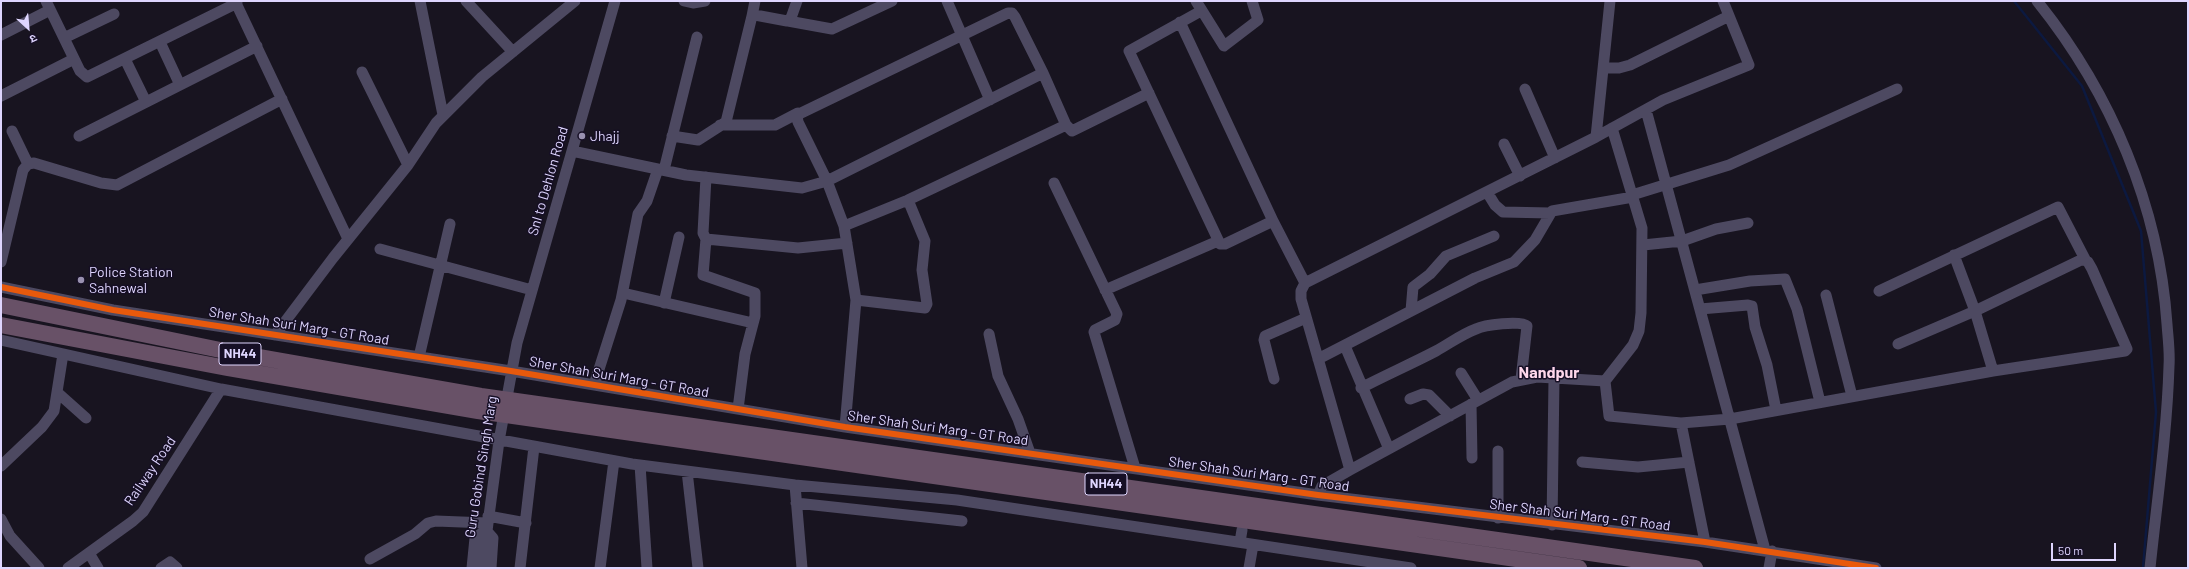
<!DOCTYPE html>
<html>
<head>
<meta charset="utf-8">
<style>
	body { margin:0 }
	#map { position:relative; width:2189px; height:569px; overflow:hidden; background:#181420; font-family:Barlow,"Noto Sans Devanagari",sans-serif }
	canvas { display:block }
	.frame { position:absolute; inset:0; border:2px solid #ded5fe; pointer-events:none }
	.north { position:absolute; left:8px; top:8px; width:40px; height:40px; -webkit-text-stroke:3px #160f25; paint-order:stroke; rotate:154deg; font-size:11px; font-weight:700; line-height:16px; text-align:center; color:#ded5fe }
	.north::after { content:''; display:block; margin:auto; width:14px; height:18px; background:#ded5fe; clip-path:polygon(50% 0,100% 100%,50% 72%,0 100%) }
	.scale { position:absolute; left:2051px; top:543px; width:65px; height:18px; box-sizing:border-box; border:2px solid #ded5fe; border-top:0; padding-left:5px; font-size:12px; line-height:14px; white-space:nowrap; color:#ded5fe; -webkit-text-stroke:3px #160f25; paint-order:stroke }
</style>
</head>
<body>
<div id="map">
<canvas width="2189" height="569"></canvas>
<div class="frame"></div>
<div class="north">उ</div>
<div class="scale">50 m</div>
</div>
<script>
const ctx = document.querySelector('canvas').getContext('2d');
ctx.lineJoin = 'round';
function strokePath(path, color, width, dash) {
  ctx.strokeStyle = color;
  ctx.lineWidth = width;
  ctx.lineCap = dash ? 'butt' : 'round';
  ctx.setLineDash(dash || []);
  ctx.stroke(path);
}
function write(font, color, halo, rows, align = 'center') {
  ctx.font = font + ' Barlow,sans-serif';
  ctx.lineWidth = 3;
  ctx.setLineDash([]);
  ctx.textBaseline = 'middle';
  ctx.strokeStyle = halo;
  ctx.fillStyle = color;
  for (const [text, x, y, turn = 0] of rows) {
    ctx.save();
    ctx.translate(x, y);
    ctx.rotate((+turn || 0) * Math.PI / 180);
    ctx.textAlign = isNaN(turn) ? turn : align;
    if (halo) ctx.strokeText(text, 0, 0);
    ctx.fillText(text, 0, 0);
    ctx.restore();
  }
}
strokePath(new Path2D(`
	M2014 1 2082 86 2141 231 2156 412 2143 568`), '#0c1940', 2.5);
strokePath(new Path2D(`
	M46 1 80 71 87 77 237 3
	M235 1 348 239
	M420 1 443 115
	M466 1 513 52
	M684 1 693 3 705 1
	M947 1 990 100
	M1196 1 1224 46 1258 20 1252 1
	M2037 1C2111 93 2159 206 2167 324 2168 338 2170 352 2169 366 2167 433 2157 501 2150 568
	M1201 11 1129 51 1220 244H1225L1273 221
	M752 16 755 1
	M788 21 832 29 892 1
	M1180 22 1273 221 1305 283
	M1 35 50 10
	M64 38 114 14
	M160 42 180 85
	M125 59 146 102
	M1604 68H1619L1630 65 1729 16
	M362 72 408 165
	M1525 89 1555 158
	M1 96 74 59
	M1646 110 1765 550
	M720 125H775L798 113
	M1612 128 1642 228 1641 313 1639 331 1633 345 1605 381 1609 416 1681 423 1730 419 1993 371 2125 351 2127 349 2092 269 2088 262 2083 259 1975 311 1898 344
	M12 131 28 164
	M79 136 257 46
	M672 136 698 140 726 122 752 16 755 15 787 21 791 18 797 1
	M1596 137 1663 100 1749 65 1723 1
	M1504 144 1520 176
	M572 151 686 175 802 188 827 181 1043 73 1066 125 1072 131 1149 93
	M664 170 697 37
	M706 177 703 233 706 239 798 248 847 243
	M1054 183 1117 314 1115 320 1095 330 1094 332 1135 468
	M1487 192 1495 205 1503 212 1550 213
	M1632 195 1729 165 1897 89
	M908 200 1066 125
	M844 226 908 200 925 241 922 270 927 304 925 308 856 300
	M706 239 703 275 755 293V316L745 354 738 409
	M1643 245 1682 241 1716 229 1748 223
	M380 249 532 290
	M1954 255 1975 311 1993 371
	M1 262 23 170 28 164 34 163 101 183 117 185 282 99
	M1 287 113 310 511 371 845 427 1318 495 1705 542 1876 568
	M1105 290 1218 241
	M1695 290 1750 281 1785 279 1797 309 1820 402
	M1879 291 2058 207 2086 261
	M623 293 753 323
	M1826 295 1852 396
	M664 303 679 237
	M1700 309 1748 305 1752 306 1755 327 1767 365 1776 410
	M1411 311 1413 287 1430 274 1446 256 1494 236
	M989 334 998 376 1018 419 1030 453
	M275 335 333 258 408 165 436 123 482 77 575 1
	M1 340 221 389 632 464 795 485 957 500 1411 568
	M1345 346 1389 449
	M419 357 450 224
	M1318 359 1475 278 1514 262 1535 240 1552 211 1633 197
	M1461 373 1478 400
	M1274 379 1264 340 1265 336 1306 318
	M594 385 621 300 638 214 647 201 658 169
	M1361 388C1386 375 1411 364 1436 351 1449 344 1462 334 1476 329 1484 325 1521 320 1527 326L1521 379
	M58 393 86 418
	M1410 399 1423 394 1429 395 1450 416
	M1471 404 1472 458
	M1681 423 1705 542
	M845 427 856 300 844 226 827 181 798 122 797 115 1008 13H1012L1015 17 1043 73
	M1498 451V518
	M1582 462 1638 467 1689 462
	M640 465 647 568
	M1 466 42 427 54 411 63 354
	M1350 470 1512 382 1537 377 1605 381
	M687 471 698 568
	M795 485 802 568
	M1318 495 1322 486 1350 470 1301 299V291L1305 283 1596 137 1610 1
	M796 503 962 521
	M488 516 526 523
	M1 519 10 536 39 568
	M1552 525 1554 378
	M1240 542 1242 530
	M89 553 98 568
	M370 559 415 534 428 523 436 521 487 523
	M68 568 133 521 143 512 221 389
	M161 568 170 562 177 568
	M472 568 475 538 486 530 493 538 491 568
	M482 568 499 441 517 343 615 1
	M520 568 534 447
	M600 568 614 461
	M1249 568 1253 545
	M1769 568 1772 551`), '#4d4961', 11);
strokePath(new Path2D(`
	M1 305 230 352 481 396 1695 568
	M1 325 227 368 478 411 1579 568`), '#685167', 16);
strokePath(new Path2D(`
	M1 287 113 310 511 371 845 427 1318 495 1705 542 1876 568`), '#e8590c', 6);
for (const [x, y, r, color] of [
	[582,136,4,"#9991b0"],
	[81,280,4,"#9991b0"]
]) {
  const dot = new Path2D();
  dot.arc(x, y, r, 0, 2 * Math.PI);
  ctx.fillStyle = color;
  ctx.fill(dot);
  strokePath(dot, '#160f25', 1.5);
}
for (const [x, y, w] of [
	[240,354,42],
	[1106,484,42]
]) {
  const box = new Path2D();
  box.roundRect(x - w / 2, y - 11, w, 22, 3);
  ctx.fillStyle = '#160f25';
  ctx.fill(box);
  strokePath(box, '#ded5fe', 1);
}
write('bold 13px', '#ded5fe', null, [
	["NH44",240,354],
	["NH44",1106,484]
]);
write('14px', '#ded5fe', '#160f25', [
	["Jhajj",590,136],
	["Police Station",89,272],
	["Sahnewal",89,288]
], 'left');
write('14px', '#ded5fe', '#160f25', [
	["Snl to Dehlon Road",548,181,-74],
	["Sher Shah Suri Marg - GT Road",299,326,9],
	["Sher Shah Suri Marg - GT Road",619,377,10],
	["Sher Shah Suri Marg - GT Road",938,428,8],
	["Guru Gobind Singh Marg",481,467,-81],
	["Railway Road",150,471,-56],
	["Sher Shah Suri Marg - GT Road",1259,474,8],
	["Sher Shah Suri Marg - GT Road",1580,515,7]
]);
write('bold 16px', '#fed7eb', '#160f25', [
	["Nandpur",1549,373]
]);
</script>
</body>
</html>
